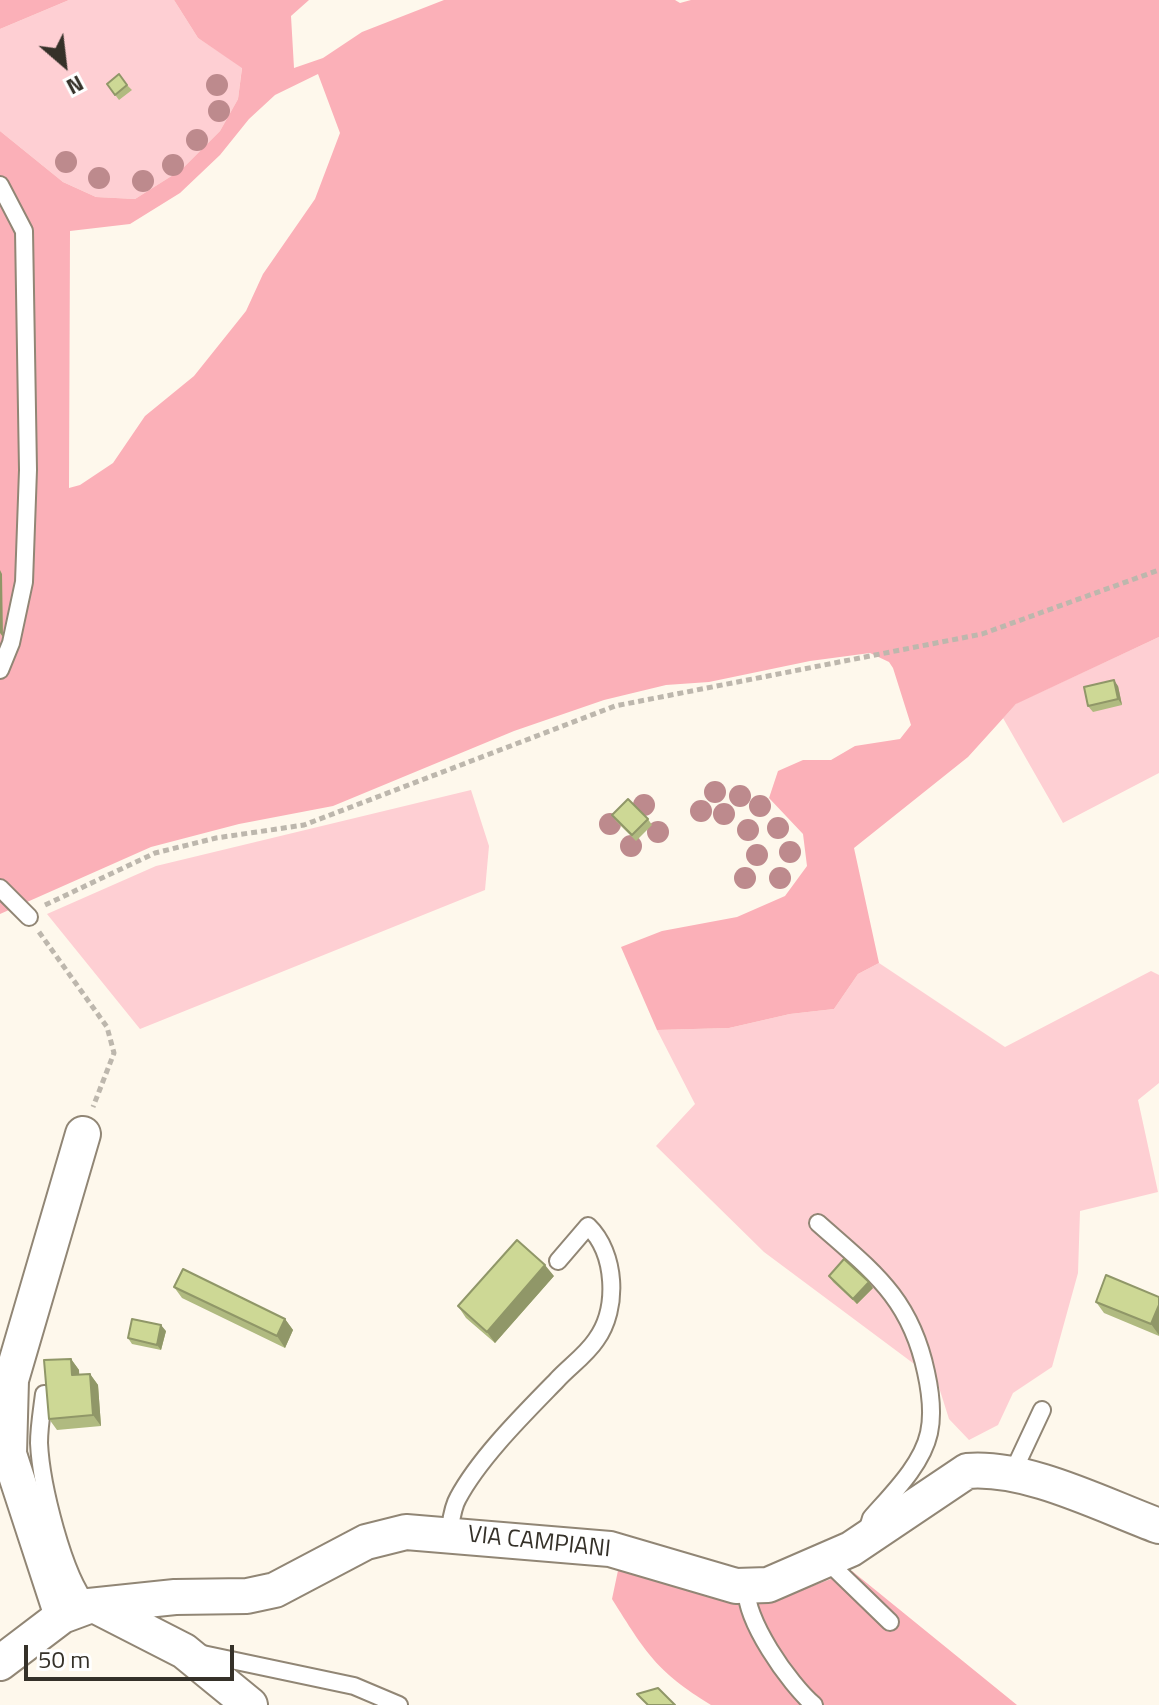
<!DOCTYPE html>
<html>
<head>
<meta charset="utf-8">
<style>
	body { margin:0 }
	#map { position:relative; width:1159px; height:1705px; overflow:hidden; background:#fef8ec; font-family:"Titillium Web",sans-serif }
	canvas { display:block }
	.north { position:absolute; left:24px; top:24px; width:80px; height:80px; -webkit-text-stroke:6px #fff; paint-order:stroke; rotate:152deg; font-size:22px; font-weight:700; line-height:32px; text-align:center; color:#353129 }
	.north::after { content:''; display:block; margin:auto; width:28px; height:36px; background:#353129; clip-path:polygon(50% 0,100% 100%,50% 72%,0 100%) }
	.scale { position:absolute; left:24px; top:1645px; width:210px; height:36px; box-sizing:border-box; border:4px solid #353129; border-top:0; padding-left:10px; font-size:24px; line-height:28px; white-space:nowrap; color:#353129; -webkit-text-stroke:6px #fff; paint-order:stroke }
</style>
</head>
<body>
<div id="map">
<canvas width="1159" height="1705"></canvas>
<div class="north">N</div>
<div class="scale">50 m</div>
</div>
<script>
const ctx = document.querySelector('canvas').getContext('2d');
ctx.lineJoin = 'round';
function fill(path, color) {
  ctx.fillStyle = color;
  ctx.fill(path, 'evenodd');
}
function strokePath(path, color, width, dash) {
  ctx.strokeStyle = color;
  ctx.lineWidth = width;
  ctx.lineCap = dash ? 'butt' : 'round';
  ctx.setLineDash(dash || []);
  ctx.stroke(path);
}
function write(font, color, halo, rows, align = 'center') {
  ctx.font = font + ' "Titillium Web",sans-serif';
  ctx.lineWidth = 6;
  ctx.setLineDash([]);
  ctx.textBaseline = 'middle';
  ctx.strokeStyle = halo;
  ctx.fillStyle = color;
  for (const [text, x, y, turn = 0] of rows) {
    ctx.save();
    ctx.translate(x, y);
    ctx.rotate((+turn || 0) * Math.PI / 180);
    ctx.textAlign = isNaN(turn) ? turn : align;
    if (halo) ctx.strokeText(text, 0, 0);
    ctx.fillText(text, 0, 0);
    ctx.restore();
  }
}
fill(new Path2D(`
	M69 0H174L198 38 242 67 238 99 220 131 181 170 135 199 96 197 63 182 0 131V29Z
	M1159 637V773L1063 823 1003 718 1017 703Z
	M471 790 489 846 485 890 140 1029 47 914 156 866Z
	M879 963 1005 1047 1151 971 1159 975V1083L1138 1100 1158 1192 1080 1211 1078 1273 1052 1367 1013 1393 998 1425 969 1440 949 1419 937 1381 764 1252 656 1146 695 1104 657 1030 729 1028 790 1014 834 1009 858 974Z`), '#fecfd3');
fill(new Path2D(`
	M0 0H69L0 29Z
	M174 0H309L291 16 294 68 323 58 362 32 444 0H675L680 3 691 0H1159V637L1016 704 968 757 854 848 879 963 858 974 834 1009 790 1014 729 1028 657 1030 621 947 662 931 737 917 785 896 807 866 803 834 769 798 778 771 803 760H831L855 746 900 739 911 725 893 668 889 662 870 653 810 661 709 682 666 685 604 700 514 731 333 806 239 824 151 847 0 914V131L63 182 96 197 135 199 181 170 220 131 238 99 242 68 198 38ZM318 74 340 133 315 199 263 274 246 311 194 376 145 416 113 463 80 485 69 488 70 231 130 224 180 193 220 155 249 119 275 95Z
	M620 1561 775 1600 852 1571 1017 1705H711C656 1671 646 1653 612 1599Z`), '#fbb0b8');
const lane = new Path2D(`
	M0 185 24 231 28 470 24 582 11 643 0 670
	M0 888 29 917
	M818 1223C872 1271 910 1297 926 1372 930 1390 933 1415 929 1433 922 1465 892 1494 871 1518L868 1528
	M44 1394C42 1410 39 1427 39 1443 41 1484 63 1576 89 1606
	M1012 1474 1042 1410
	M449 1534C451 1523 452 1508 458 1498 480 1457 525 1413 557 1380 569 1367 586 1355 596 1340 619 1308 616 1253 588 1226L558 1261
	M827 1561 890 1622
	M747 1586C742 1617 790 1685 814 1705
	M198 1653 354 1686 399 1705`);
const street = new Path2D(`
	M98 1607 184 1651 250 1705
	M62 1616 9 1454 11 1380 83 1134
	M0 1663 62 1616 89 1606 175 1597 247 1596 275 1590 366 1542 406 1532 610 1549 736 1586 768 1585 851 1549 967 1471C1028 1466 1102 1505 1159 1526`);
strokePath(lane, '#918675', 20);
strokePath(street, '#918675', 38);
strokePath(new Path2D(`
	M45 905 155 853 216 838 304 825 615 706 982 634 1159 570
	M39 932 107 1027 114 1053 93 1107`), '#bdb7ad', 5, [6, 4]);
strokePath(lane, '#fff', 16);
strokePath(street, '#fff', 34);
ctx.fillStyle = '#bd8a8d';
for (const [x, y] of [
	[217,85],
	[219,111],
	[197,140],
	[66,162],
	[173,165],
	[99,178],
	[143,181],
	[715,792],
	[740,796],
	[644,805],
	[760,806],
	[701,811],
	[724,814],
	[610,824],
	[778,828],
	[748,830],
	[658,832],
	[631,846],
	[790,852],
	[757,855],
	[745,878],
	[780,878]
]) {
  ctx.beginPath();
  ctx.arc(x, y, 11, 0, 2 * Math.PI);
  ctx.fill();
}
fill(new Path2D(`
	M107 84 127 85 132 90 119 100Z
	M1118 686 1122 705 1093 712 1088 706Z
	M612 815 648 819 652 825 636 841 616 821Z
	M554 1276 495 1343 466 1318 458 1306Z
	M829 1276 873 1288 857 1304 833 1282Z
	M174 1287 285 1319 293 1330 285 1348 182 1298Z
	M1159 1297V1336L1104 1313 1096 1302Z
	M166 1331 161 1350 132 1344 128 1338Z
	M71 1359 79 1370V1375L90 1374 98 1385 101 1426 57 1430 49 1419Z`), '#b0ba80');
fill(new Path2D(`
	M0 570 2 574 3 637 0 633Z
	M1114 680 1118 686 1122 705 1118 699Z
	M545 1265 554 1276 495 1343 487 1332Z
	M869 1282 873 1288 857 1304 853 1299Z
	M1159 1305V1335L1151 1324Z
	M285 1319 293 1330 285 1348 277 1336Z
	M161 1325 166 1331 161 1350 157 1345Z
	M71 1359 79 1370 80 1387 72 1375Z
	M90 1374 98 1385 101 1426 93 1415Z`), '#909768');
const building = new Path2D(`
	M119 74 127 85 115 95 107 84Z
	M1114 680 1118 699 1088 706 1084 687Z
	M628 799 648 819 632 835 612 815Z
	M517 1240 545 1265 487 1332 458 1306Z
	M844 1259 869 1282 853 1299 829 1276Z
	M183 1269 285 1319 277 1336 174 1287Z
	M1106 1275 1159 1297V1305L1151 1324 1096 1302Z
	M132 1319 161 1325 157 1345 128 1338Z
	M71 1359 72 1375 90 1374 93 1415 49 1419 44 1360Z
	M658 1688 675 1705H648L637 1694Z`);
fill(building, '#cdd895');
strokePath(building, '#909768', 2);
write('24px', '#353129', '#fff', [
	["VIA CAMPIANI",539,1543,6]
]);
</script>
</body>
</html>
